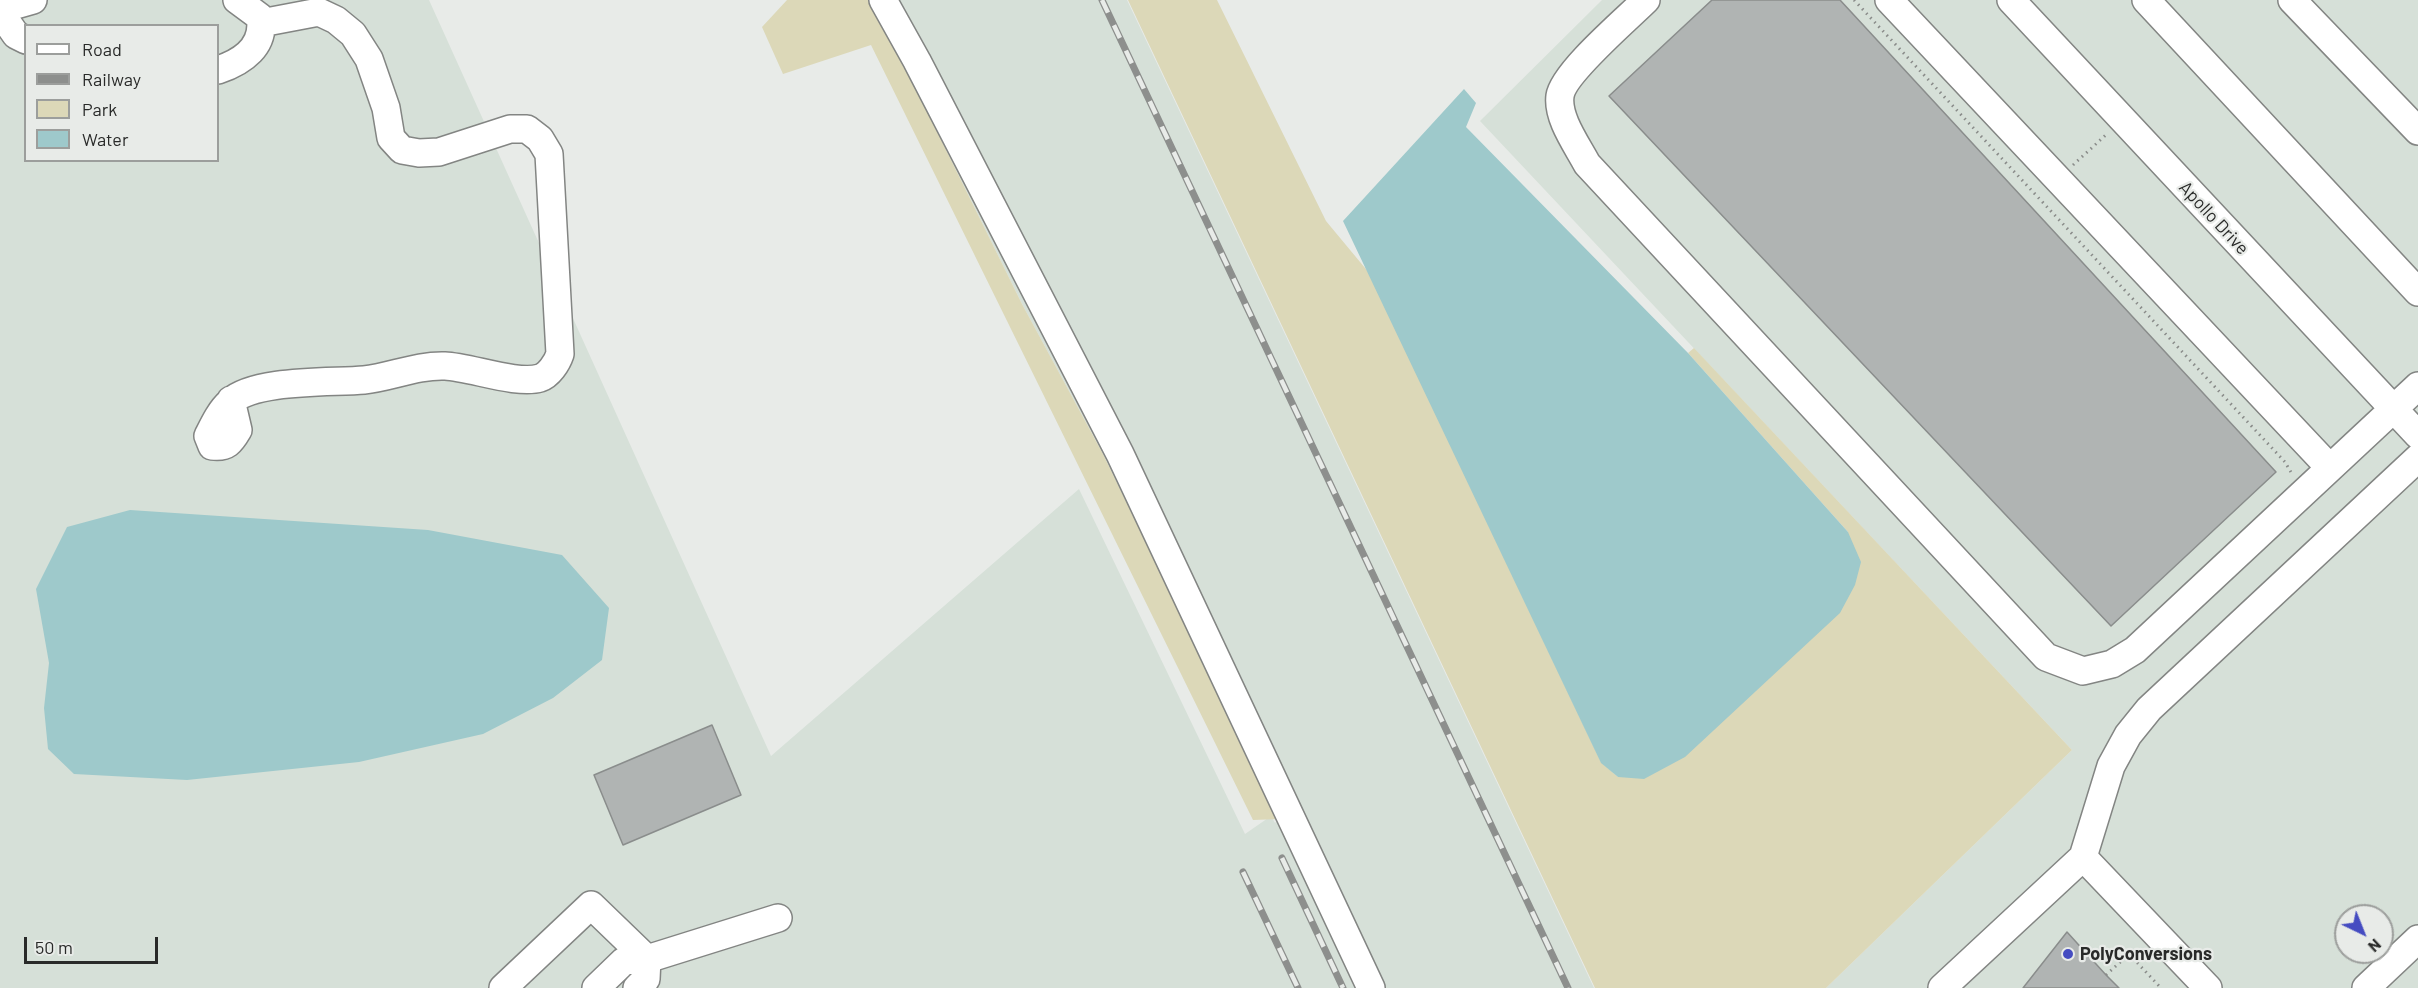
<!DOCTYPE html>
<html>
<head>
<meta charset="utf-8">
<style>
	body { margin:0 }
	#map { position:relative; width:2418px; height:988px; overflow:hidden; background:#e8ebe8; font-family:Barlow,sans-serif }
	canvas { display:block }
	.legend { position:absolute; left:24px; top:24px; width:195px; height:138px; box-sizing:border-box; background:#e8ebe8; border:2px solid #9c9e9c; margin:0; padding:8px 10px; list-style:none; font-size:18px; color:#292a29 }
	.legend li { display:flex; align-items:center; gap:12px; height:30px }
	.legend b { width:30px; border:2px solid #9c9e9c }
	.north { position:absolute; left:2334px; top:904px; width:60px; height:60px; box-sizing:border-box; background:#e8ebe8; border:2px solid #9c9e9c; border-radius:50%; rotate:137deg; font-size:16px; font-weight:700; line-height:24px; text-align:center; color:#292a29 }
	.north::after { content:''; display:block; margin:auto; width:21px; height:27px; background:#454cc1; clip-path:polygon(50% 0,100% 100%,50% 72%,0 100%) }
	.scale { position:absolute; left:24px; top:937px; width:134px; height:27px; box-sizing:border-box; border:3px solid #292a29; border-top:0; padding-left:8px; font-size:18px; line-height:21px; white-space:nowrap; color:#292a29; -webkit-text-stroke:4px #e8ebe8; paint-order:stroke }
</style>
</head>
<body>
<div id="map">
<canvas width="2418" height="988"></canvas>
<ul class="legend">
<li><b style="height:8px;background:#fff"></b>Road</li>
<li><b style="height:8px;background:#8d8f8d"></b>Railway</li>
<li><b style="height:16px;background:#dcd8b8"></b>Park</li>
<li><b style="height:16px;background:#9ec9cb"></b>Water</li>
</ul>
<div class="north">N</div>
<div class="scale">50 m</div>
</div>
<script>
const ctx = document.querySelector('canvas').getContext('2d');
ctx.lineJoin = 'round';
function fill(path, color) {
  ctx.fillStyle = color;
  ctx.fill(path, 'evenodd');
}
function strokePath(path, color, width, dash) {
  ctx.strokeStyle = color;
  ctx.lineWidth = width;
  ctx.lineCap = dash ? 'butt' : 'round';
  ctx.setLineDash(dash || []);
  ctx.stroke(path);
}
function write(font, color, halo, rows, align = 'center') {
  ctx.font = font + ' Barlow,sans-serif';
  ctx.lineWidth = 4.5;
  ctx.setLineDash([]);
  ctx.textBaseline = 'middle';
  ctx.strokeStyle = halo;
  ctx.fillStyle = color;
  for (const [text, x, y, turn = 0] of rows) {
    ctx.save();
    ctx.translate(x, y);
    ctx.rotate((+turn || 0) * Math.PI / 180);
    ctx.textAlign = isNaN(turn) ? turn : align;
    if (halo) ctx.strokeText(text, 0, 0);
    ctx.fillText(text, 0, 0);
    ctx.restore();
  }
}
fill(new Path2D(`
	M0 0H429L771 756 1079 489 1245 834 1271 816 1275 823 1279 819 1103 454 1022 304 918 93 869 0H1127L1594 988H0ZM26 26H218V160H26Z
	M1602 0H2418V988H1826L2072 750 1480 121ZM2346 916H2382V952H2346Z`), '#d6e0d8');
fill(new Path2D(`
	M787 0H869L918 93 1022 304 1103 454 1280 819 1253 820 871 45 783 74 762 27Z
	M1128 0H1217L1326 221 1370 274 1601 762 1618 777 1848 532 1688 353 1694 348 2072 750 1826 988H1595Z`), '#dcd8b8');
fill(new Path2D(`
	M1464 89 1476 103 1466 127 1688 353 1848 532 1861 562 1855 585 1840 613 1685 757 1644 779 1618 777 1601 763 1343 221Z
	M130 510 428 530 562 555 609 608 602 660 553 698 483 734 359 762 187 780 74 774 48 749 44 708 49 663 36 589 67 527Z`), '#9ec9cb');
const building = new Path2D(`
	M1712 0H1840L2276 472 2111 626 1609 96Z
	M712 725 741 795 623 845 594 775Z
	M2067 932 2106 975 2119 988H2023Z`);
fill(building, '#b0b4b3');
strokePath(building, '#8a8d8c', 1.5);
const minor = new Path2D(`
	M0 0 19 4 33 0
	M883 0 917 61 1120 454 1371 988
	M1646 0C1628 18 1563 73 1560 96 1557 118 1577 145 1587 164L2046 657 2083 671 2112 664 2135 650 2418 386
	M1889 0 2330 468
	M2011 0 2418 435
	M2146 0 2418 292
	M2292 0 2418 131
	M0 12 16 35 26 40
	M218 70C242 62 266 46 260 17L237 0
	M231 400 238 430C231 442 227 448 212 446L208 436C214 424 220 411 230 402 255 379 331 383 364 380 391 377 417 365 445 366 470 367 517 385 540 378 549 375 557 363 560 354L549 154 540 139 527 129H510L439 152 419 153 402 150 391 138 386 108 369 59 353 34 336 20 319 12 261 23
	M2083 857 2208 988
	M503 988 591 905 647 959 778 918
	M596 988 624 961 647 959 646 979 637 988
	M1942 988 2083 857 2111 766 2128 735 2149 709 2418 458
	M2366 988 2418 939`);
strokePath(minor, '#838583', 30);
strokePath(new Path2D(`
	M1854 0 2285 462 2292 474
	M2073 165 2108 133
	M2129 954 2161 988
	M2106 975 2137 947`), '#898b89', 3, [1.5, 4.5]);
strokePath(minor, '#fff', 27);
const rail = new Path2D(`
	M1102 0 1568 988
	M1282 858 1343 988
	M1243 872 1298 988`);
strokePath(rail, '#8d8f8d', 7);
strokePath(rail, '#e8ebe8', 4.5, [14]);
for (const [x, y, r, color] of [
	[2068,954,6,"#454cc1"]
]) {
  const dot = new Path2D();
  dot.arc(x, y, r, 0, 2 * Math.PI);
  ctx.fillStyle = color;
  ctx.fill(dot);
  strokePath(dot, '#e8ebe8', 2);
}
write('18px', '#292a29', '#e8ebe8', [
	["Apollo Drive",2214,218,47]
]);
write('bold 18px', '#292a29', '#e8ebe8', [
	["PolyConversions",2080,954]
], 'left');
</script>
</body>
</html>
